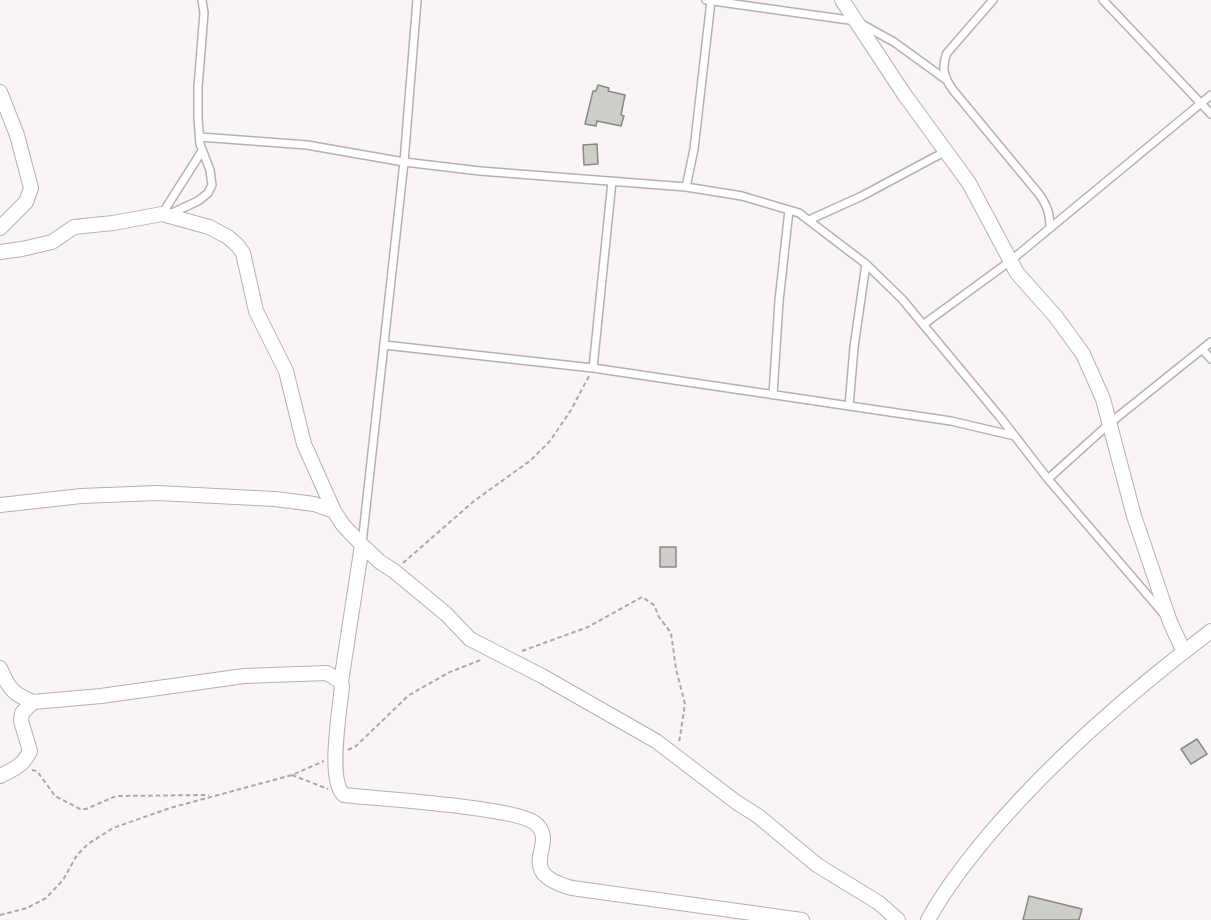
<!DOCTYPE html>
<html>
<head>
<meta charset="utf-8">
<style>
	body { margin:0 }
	canvas { display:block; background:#fbf4f7 }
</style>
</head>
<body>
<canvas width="1211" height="920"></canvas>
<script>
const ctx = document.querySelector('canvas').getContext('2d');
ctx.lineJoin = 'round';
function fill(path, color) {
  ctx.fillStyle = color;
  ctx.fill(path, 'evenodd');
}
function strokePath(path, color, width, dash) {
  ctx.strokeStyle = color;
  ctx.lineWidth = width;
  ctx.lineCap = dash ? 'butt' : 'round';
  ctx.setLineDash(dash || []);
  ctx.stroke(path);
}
const building = new Path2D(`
	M598 85 609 88 608 91 625 95 621 115 624 116 621 126 597 121 596 126 585 124 593 91H596Z
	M597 144 598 164 584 165 583 145Z
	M660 547H676V567H660Z
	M1197 739 1207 754 1191 764 1181 749Z
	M1029 896 1082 909 1079 920H1023Z`);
fill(building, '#cccec7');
strokePath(building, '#888a84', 1.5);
const service = new Path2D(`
	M706 0 856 21 894 42 945 79
	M993 0 947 53C941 67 944 78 953 90L1039 194C1047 205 1050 214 1050 228
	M1103 0 1211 114
	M200 137 307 145 404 162 480 171 686 187 742 196 799 213 866 264 902 299 1000 417 1048 479 1163 613
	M686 187 694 149 711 1
	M162 214 202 151
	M170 214 198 201 208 193 212 185 210 170 200 144 198 118V87L204 13 202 0
	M809 220 862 196 946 151
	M924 324 1009 262 1211 95
	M384 345 593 368 951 421 1015 436
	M1202 349 1211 359
	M593 368 612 181
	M773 395 779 301 789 210
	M849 406 854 347 866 264
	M1048 479 1110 423 1211 342
	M362 544 404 162 417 0`);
const minor = new Path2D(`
	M842 0 904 94 969 183 1017 273 1056 317 1083 354 1103 399 1134 516 1170 622 1184 652
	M0 92 17 135 31 188 26 202 0 228
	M0 252 22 249 52 242 74 227 113 223 162 214 209 227 228 237 237 245 243 253 256 311 286 371 304 444 334 511 343 525 362 545 380 562 394 571 446 614 470 639 542 676 656 741 736 802 758 816 817 865 879 903 898 920
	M0 505 81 496 157 493 275 499 314 504 334 511
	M0 668C9 689 13 694 33 702
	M341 682 362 545
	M0 776C14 769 23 766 30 751L21 721 22 713 33 702 101 696 244 676 327 673 341 682 342 686C340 709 327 781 344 795 378 799 515 807 535 823 561 844 510 871 572 888L802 920
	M928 920C947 885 972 854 998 824 1062 751 1133 690 1211 631`);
strokePath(service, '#b7b0b3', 10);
strokePath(minor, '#b7b0b3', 16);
strokePath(new Path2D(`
	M403 563 474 501 531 460 550 441 571 410 589 376
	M522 651 588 627 642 597 654 605 659 617 671 633 676 669 685 704 679 743
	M348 750 356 746 409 695 450 672 483 659
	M32 770 37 771 55 796 80 809H86L116 796 209 795
	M292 775 328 789
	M0 915 27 908 46 898 63 880 77 855 88 844 113 828 170 808 292 775 324 761`), '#ada7aa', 2, [4.5, 3]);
strokePath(service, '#fff', 7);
strokePath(minor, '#fff', 14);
</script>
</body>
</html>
